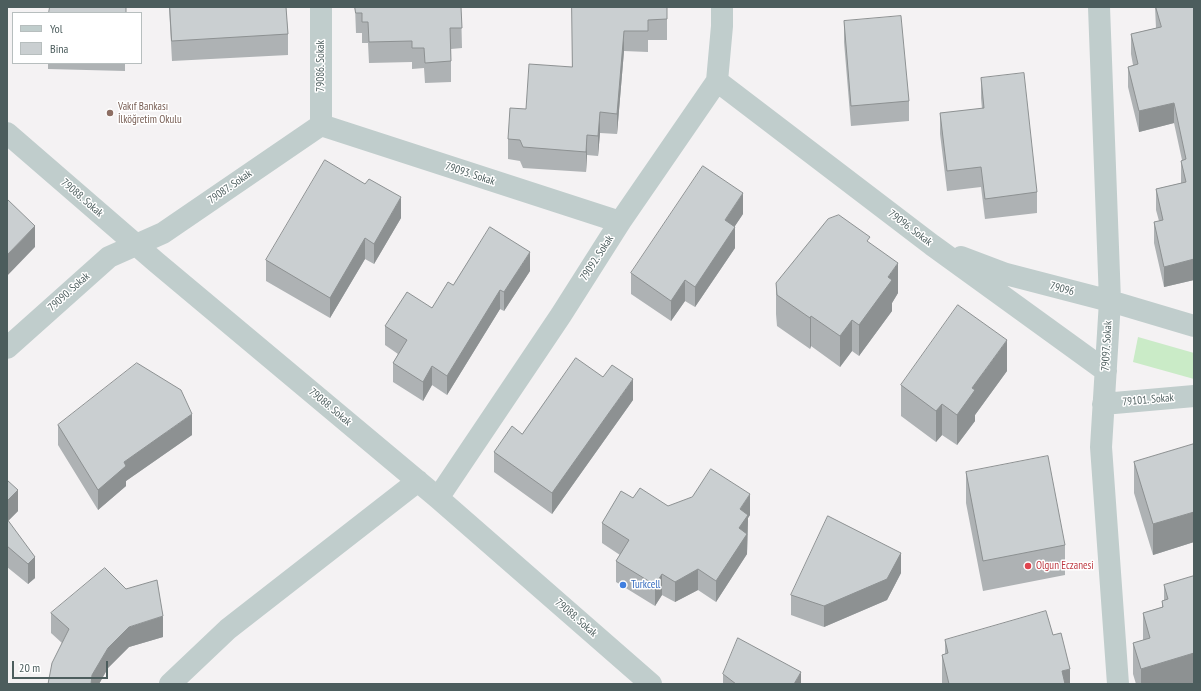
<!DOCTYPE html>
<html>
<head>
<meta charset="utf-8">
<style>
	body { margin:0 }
	#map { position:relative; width:1201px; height:691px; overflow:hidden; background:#f4f2f3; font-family:"PT Sans Narrow",sans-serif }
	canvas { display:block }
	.frame { position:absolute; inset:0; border:8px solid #4c5d5d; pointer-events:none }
	.legend { position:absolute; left:12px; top:12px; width:130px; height:52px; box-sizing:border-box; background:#fff; border:1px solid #b7bebe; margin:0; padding:5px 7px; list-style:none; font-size:12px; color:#4c5d5d }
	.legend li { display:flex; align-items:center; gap:8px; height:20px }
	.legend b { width:20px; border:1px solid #b7bebe }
	.scale { position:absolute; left:12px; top:661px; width:96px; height:18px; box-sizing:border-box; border:2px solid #4c5d5d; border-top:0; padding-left:5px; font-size:12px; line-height:14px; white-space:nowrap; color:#4c5d5d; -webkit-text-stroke:3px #fff; paint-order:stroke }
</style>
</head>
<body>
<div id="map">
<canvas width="1201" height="691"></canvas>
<div class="frame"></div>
<ul class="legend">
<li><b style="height:5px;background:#c0cdcc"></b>Yol</li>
<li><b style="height:11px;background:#cacfd1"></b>Bina</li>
</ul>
<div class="scale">20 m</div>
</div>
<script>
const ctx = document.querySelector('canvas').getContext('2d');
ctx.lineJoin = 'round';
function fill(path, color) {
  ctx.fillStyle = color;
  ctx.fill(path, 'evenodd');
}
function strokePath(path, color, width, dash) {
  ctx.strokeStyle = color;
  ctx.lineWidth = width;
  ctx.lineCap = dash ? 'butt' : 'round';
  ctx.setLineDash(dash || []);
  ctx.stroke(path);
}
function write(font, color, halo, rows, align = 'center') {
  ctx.font = font + ' "PT Sans Narrow",sans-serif';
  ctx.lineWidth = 3;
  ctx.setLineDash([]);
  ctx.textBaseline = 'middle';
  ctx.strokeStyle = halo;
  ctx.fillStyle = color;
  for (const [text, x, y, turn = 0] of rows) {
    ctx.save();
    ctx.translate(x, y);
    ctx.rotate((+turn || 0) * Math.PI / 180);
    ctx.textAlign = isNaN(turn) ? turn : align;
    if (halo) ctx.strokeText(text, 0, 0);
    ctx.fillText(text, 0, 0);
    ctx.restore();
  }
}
fill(new Path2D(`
	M1138 337 1194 353V379L1133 362Z`), '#caebc7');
strokePath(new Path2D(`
	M1099 7 1110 301 1101 447 1118 684
	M717 81 932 245 1106 371
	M321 125 620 222
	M321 125V7
	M7 133 156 262 438 498 651 684
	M961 257 1006 274 1110 301 1194 326
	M7 348 109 257 163 233 321 125
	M1103 404 1194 396
	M438 498 561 315 620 222 717 81 722 26V7
	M170 684 228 629 418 481`), '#c0cdcc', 22);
fill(new Path2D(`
	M169 7H286L288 34V55L172 61Z
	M355 7H461L462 48 451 49V82L425 83 424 68 412 69V62L369 63 368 43H362V33H356Z
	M572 7H667V40H648V52L624 51 617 134 600 133 598 156 587 155 586 172 523 168 520 161 508 159V139L526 109 572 67Z
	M797 7H814L797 8Z
	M1155 7H1194V280L1164 287 1154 243V222L1159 221 1156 210V189L1181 183V161L1182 160 1174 123 1139 132 1128 87V67L1133 65 1131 54V34L1156 28Z
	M844 21 909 101V121L851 126 844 42Z
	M48 63H125V71L48 69Z
	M981 78 1037 192V213L985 219 981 187 947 191 940 134V113L982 109 981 98Z
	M743 214 734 227 735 248 695 307 685 301 671 321 631 294V273Z
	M401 218 374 264 365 259 330 318 266 281V260Z
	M870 243 898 293 892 303V311L859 356 852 351 840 367 811 346 810 349 777 326 776 314V283Z
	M530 271 504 311 500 309 447 395 432 385 423 401 393 382V363L398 354 385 345V326L432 308 453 285Z
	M1007 371 975 415V421L957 445 942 435 936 442 901 416V385Z
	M633 400 552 514 494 472V452L522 434Z
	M58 425 192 435 126 481V486L98 510 58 445Z
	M1194 444V542L1153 555 1134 493V462Z
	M966 472 1065 545V575L983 591 966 503Z
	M7 480 18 511 8 521 35 578 28 584 7 567Z
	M633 498 668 506 750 515 748 518 747 554 716 602 698 590 675 602 662 595 655 606 616 582V561L620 555 602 543V523Z
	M901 573 887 600 824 627 791 615V595Z
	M1194 576V684H1136L1133 674V643L1143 640V613L1162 607V601L1164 600V585Z
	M51 613 163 637 129 647 108 668 99 684H48L62 643 51 633Z
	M1053 635 1070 684H942V655L945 654V640Z
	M723 674 801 684H723Z`), '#aeb2b4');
fill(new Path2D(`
	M624 31V51L617 134V114Z
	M1174 103V123L1139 132V111Z
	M600 112V133L598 156V136Z
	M587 135V155L586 172V152Z
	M743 193V214L725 241V220Z
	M401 197V218L374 264V244Z
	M35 226V247L7 276V255Z
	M735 227V248L695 307V287Z
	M365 238V259L330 318V298Z
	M530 252V271L504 311V292Z
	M1194 259V280L1164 287V267Z
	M898 263V293L892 303V311L859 356V325L888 277Z
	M685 280V301L671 321V301Z
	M500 290V309L447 395V376Z
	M811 316V346L810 349V318Z
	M852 320V351L840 367V336Z
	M1007 340V371L975 415V421L957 445V415L972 388Z
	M432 366V385L423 401V382Z
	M633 379V400L552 514V493Z
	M942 404V435L936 442V411Z
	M192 414V435L126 481V486L98 510V490L124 462Z
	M18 490V511L7 522V501Z
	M750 494V515L748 518 747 554 716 602V581L740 509Z
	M1194 512V542L1153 555V524Z
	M901 553V573L887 600 824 627V606Z
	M35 557V578L28 584V564Z
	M698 569V590L675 602V582Z
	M662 574V595L655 606V585Z
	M163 616V637L129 647 108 668 99 684H91L92 675 108 648 129 627Z
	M1194 653V684H1141V669Z
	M1070 669V684H1062V671Z
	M801 672V684H794Z`), '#8d9192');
const building = new Path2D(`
	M50 7H126V13H49Z
	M170 7H286L288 34 172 41Z
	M355 7H461L462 28H450L451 61 425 63 424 48H412V41L369 42 368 22H362V13H356Z
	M572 7H667V19L648 20V31H624L617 114 600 112 598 136 587 135 586 152 523 147 520 140 508 139 510 108 526 109 529 64 572 67Z
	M1156 7H1194V259L1164 267 1154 222 1163 220 1156 189 1186 182 1181 161 1186 159 1174 103 1139 111 1128 67 1138 64 1131 34 1161 27Z
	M901 16 909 101 851 106 844 21Z
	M1024 73 1037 192 985 199 981 167 947 171 940 113 984 108 981 78Z
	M325 160 365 184 369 179 401 197 374 244 365 238 330 298 266 260Z
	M703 166 743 193 725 220 735 227 695 287 685 280 671 301 631 273Z
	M7 199 35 226 7 255Z
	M839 215 870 237 867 241 898 263 888 277 892 280 859 325 852 320 840 336 811 316 810 318 777 295 776 283 828 219Z
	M490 227 530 252 504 292 500 290 447 376 432 366 423 382 393 363 407 340 385 326 407 292 432 308 448 282 453 285Z
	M958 305 1007 340 972 388 975 390 957 415 942 404 936 411 901 385Z
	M576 358 603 377 612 365 633 379 552 493 494 452 512 426 522 434Z
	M137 363 181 390 192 414 124 462 126 466 98 490 58 425Z
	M1194 444V512L1153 524 1134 462Z
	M1048 456 1065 545 983 561 966 472Z
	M711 469 750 494 740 509 748 515 739 528 747 534 716 581 698 569 675 582 662 574 655 585 616 561 629 540 602 523 621 491 633 498 640 488 668 506 692 497Z
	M7 480 18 490 7 501Z
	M828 516 901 553 887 579 824 606 791 595Z
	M7 519 35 557 28 564 7 546Z
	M105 568 126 589 157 580 163 616 129 627 108 648 92 675 91 684H48L52 663 69 629 51 613Z
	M1194 576V653L1141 669 1133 643 1150 638 1143 613 1163 607 1162 601 1168 599 1164 585Z
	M1046 611 1053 635 1061 633 1070 669 1062 671 1065 684H949L942 655 948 653 945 640Z
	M738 638 801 672 794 684H736L723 674Z`);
fill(building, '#cacfd1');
strokePath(building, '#8d9192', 1);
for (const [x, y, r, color] of [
	[110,113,4,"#8d6e63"],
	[1028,566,4,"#e0444e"],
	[623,585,4,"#3f7fe0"]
]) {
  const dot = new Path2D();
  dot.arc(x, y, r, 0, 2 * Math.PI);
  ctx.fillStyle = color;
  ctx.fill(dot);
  strokePath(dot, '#fff', 1.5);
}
write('11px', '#4c5d5d', '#fff', [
	["79086. Sokak",321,66,-90],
	["79093. Sokak",470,174,18],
	["79087. Sokak",230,187,-35],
	["79088. Sokak",82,198,41],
	["79096. Sokak",910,228,37],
	["79092. Sokak",597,258,-57],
	["79096",1062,289,15],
	["79090. Sokak",69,292,-42],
	["79097. Sokak",1107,346,-87],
	["79101. Sokak",1148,400,-5],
	["79088. Sokak",330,407,40],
	["79088. Sokak",576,618,41]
]);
write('11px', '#785e54', '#fff', [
	["Vakıf Bankası",118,107],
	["İlköğretim Okulu",118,120]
], 'left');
write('11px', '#be3a42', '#fff', [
	["Olgun Eczanesi",1036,566]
], 'left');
write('11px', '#366cbe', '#fff', [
	["Turkcell",631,585]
], 'left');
</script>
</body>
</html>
